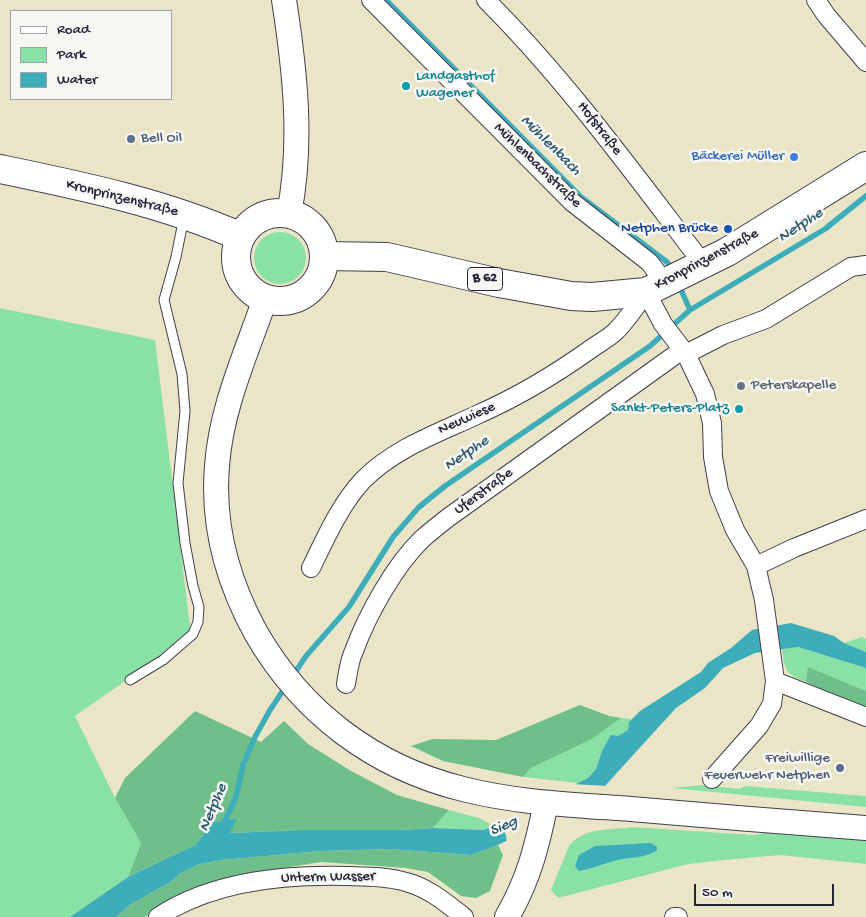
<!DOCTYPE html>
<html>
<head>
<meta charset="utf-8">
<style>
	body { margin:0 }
	#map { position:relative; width:866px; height:917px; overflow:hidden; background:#eae5c7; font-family:"Gochi Hand",sans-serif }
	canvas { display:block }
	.legend { position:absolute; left:10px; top:10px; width:162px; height:90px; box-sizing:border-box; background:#f6f6f2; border:1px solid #a1a1a9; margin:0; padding:6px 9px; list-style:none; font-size:15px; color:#22223b }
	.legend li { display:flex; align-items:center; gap:10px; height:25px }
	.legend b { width:25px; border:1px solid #a1a1a9 }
	.scale { position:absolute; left:694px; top:884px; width:140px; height:22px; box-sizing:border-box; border:2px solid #22223b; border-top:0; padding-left:6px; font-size:15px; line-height:18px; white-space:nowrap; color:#22223b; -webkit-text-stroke:4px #f6f6f2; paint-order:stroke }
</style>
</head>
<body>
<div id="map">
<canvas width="866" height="917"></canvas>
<ul class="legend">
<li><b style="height:6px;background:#fff"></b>Road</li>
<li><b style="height:14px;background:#89e1a5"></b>Park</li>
<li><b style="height:14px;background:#3dadba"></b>Water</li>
</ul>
<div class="scale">50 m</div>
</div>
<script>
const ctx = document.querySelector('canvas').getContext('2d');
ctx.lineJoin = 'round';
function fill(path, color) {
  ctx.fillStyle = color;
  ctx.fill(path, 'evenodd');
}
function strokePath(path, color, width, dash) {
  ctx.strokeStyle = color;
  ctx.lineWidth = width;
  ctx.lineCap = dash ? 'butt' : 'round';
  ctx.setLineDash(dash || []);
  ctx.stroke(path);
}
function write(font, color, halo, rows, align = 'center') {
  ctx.font = font + ' "Gochi Hand",sans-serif';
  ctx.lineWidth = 5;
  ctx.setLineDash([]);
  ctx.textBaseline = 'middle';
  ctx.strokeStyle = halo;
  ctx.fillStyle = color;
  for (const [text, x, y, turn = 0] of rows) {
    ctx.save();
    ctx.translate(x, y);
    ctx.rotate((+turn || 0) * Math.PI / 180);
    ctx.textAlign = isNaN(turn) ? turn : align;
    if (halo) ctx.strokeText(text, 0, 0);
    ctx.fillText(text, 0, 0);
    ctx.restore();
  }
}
fill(new Path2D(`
	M254 258a26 26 0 1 1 52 0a26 26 0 1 1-52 0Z
	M0 308 155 340 191 635 75 716 115 798 141 843 128 877 70 917H0Z
	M862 637 866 639V652L844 643Z
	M798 647 866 668V691L809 668 806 682C785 674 785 670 782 649Z
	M621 718 631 719 628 730 618 736 602 751 596 769 588 778 578 783 523 777 531 768 592 739Z
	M703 785 739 789 745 786 866 796V807L672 788Z
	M449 810 479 818 492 825 484 830 433 828Z
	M632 827 753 835 766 833 866 838V864L781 855 724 860 688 864 558 898 551 890 569 846C585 826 610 831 632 827Z`), '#89e1a5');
fill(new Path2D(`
	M808 667 866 691V710L806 682Z
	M580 705 609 716 621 718 592 739 531 768 523 777 443 761 411 746 432 739 496 740Z
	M195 711 261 742 284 721 308 744 351 771 397 795 449 810 433 828 400 830H302L229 833 236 820 214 822 195 845 128 877 141 843 115 798 125 778Z
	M498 845 503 855 490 891 476 898 461 896 428 872 406 868 321 862 229 877 173 897 145 917H116L131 904 169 883 181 873 200 864 222 860 320 851 390 849 471 855Z`), '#6ebf8a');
fill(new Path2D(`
	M791 623 834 636 844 643 866 652V668L798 647 755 653 723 668 705 688 676 708 594 798 498 845 471 855 390 849 320 851 222 860 200 864 181 873 169 883 131 904 116 917H70L128 877 195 845 214 822 237 819 230 833 302 830H400L433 828 484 830 588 778 596 769 602 751 611 735 618 736 628 730 629 722 640 711 701 672 708 663 731 648 752 630Z
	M651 843 657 847V850C647 858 630 857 618 860 604 863 592 869 579 871L575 866 579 855 595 846Z`), '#3dadba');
fill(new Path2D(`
	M571 784 608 786 596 800 507 844 506 835 501 826 495 821Z`), '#eae5c7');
strokePath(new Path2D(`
	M386 0 581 197 667 262 673 270
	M678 283 690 310
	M292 677 306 656 349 607 393 537 419 507 445 486 650 346 690 310 825 229 866 196
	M222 827 236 797 243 765 255 737 270 710 286 686`), '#3dadba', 5.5);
const lane = new Path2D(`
	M130 680 163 660 193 634 198 622 199 607 193 586 185 543 178 483 185 411 182 374 164 300 176 257 184 217`);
const street = new Path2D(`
	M371 0 572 202 649 262 666 284
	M486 0C567 81 634 174 704 265
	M816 0 826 15 866 62
	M686 354 723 335 766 319 851 267 866 265
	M756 566 794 548 866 519
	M311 568C326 537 340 505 363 480 396 447 439 433 481 413 519 396 554 375 588 351 597 344 608 339 616 331 627 320 637 305 646 292L663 324 686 354 705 394 712 423 713 457 719 491 735 530 756 566 764 600 775 681 772 704 759 726 712 779
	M775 681 866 717
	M346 684C348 673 349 661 354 651 367 615 395 565 422 539 431 531 440 524 449 517L682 350
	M158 917C212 881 285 874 349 876 368 877 387 876 406 882 429 888 446 903 464 917
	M674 917H678`);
const secondary = new Path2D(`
	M284 0C295 71 303 143 289 214
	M265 299C246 354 221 408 217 466 212 525 228 582 256 633 302 713 374 767 463 789 518 803 575 805 631 809 709 816 788 822 866 828
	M507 917C529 879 537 846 546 803`);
const primary = new Path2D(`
	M0 169C82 186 165 203 241 237
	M236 257a44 44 0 1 1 88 0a44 44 0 1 1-88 0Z
	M325 256 387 257 499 283 571 296 592 297 646 292 727 252 866 166`);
strokePath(lane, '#403f50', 11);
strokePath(street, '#403f50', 20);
strokePath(secondary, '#403f50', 26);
strokePath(primary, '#403f50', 30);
strokePath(lane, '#fff', 9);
strokePath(street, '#fff', 18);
strokePath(secondary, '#fff', 24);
strokePath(primary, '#fff', 28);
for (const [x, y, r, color] of [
	[406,86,5,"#0f9aa8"],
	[131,139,5,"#5c6f8a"],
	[794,157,5,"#3f7fe0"],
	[728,229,5,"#1a4fb4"],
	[741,386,5,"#6b7280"],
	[739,409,5,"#0f9aa8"],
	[840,768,5,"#5c6f8a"]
]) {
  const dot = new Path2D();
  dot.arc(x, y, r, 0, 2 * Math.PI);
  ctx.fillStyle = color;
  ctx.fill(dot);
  strokePath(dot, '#f6f6f2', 2);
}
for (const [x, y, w] of [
	[485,279,35]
]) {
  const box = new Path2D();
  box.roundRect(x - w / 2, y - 11.5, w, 23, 4);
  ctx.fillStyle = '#f6f6f2';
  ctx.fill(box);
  strokePath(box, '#22223b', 1);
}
write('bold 14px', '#22223b', null, [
	["B 62",485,279]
]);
write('15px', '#0d838f', '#f6f6f2', [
	["Landgasthof",416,77],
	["Wagener",416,94],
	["Sankt-Peters-Platz",729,409,"right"]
], 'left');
write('15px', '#22223b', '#f6f6f2', [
	["Hofstraße",599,129,52],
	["Mühlenbachstraße",537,166,44],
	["Kronprinzenstraße",122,199,14],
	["Kronprinzenstraße",707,260,-28],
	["Neuwiese",467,419,-24],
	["Uferstraße",484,492,-36],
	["Unterm Wasser",328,878,-1]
]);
write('15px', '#4e5e75', '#f6f6f2', [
	["Bell Oil",141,139],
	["Freiwillige",830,759,"right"],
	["Feuerwehr Netphen",830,776,"right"]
], 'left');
write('15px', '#366cbe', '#f6f6f2', [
	["Bäckerei Müller",784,157]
], 'right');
write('15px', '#164399', '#f6f6f2', [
	["Netphen Brücke",718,229]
], 'right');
write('15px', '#5b616d', '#f6f6f2', [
	["Peterskapelle",751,386]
], 'left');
write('italic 16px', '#2d5a6e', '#f6f6f2', [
	["Mühlenbach",550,146,45],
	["Netphe",801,226,-33],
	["Netphe",467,454,-34],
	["Netphe",214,808,-67],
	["Sieg",504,827,-24]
]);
</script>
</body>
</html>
